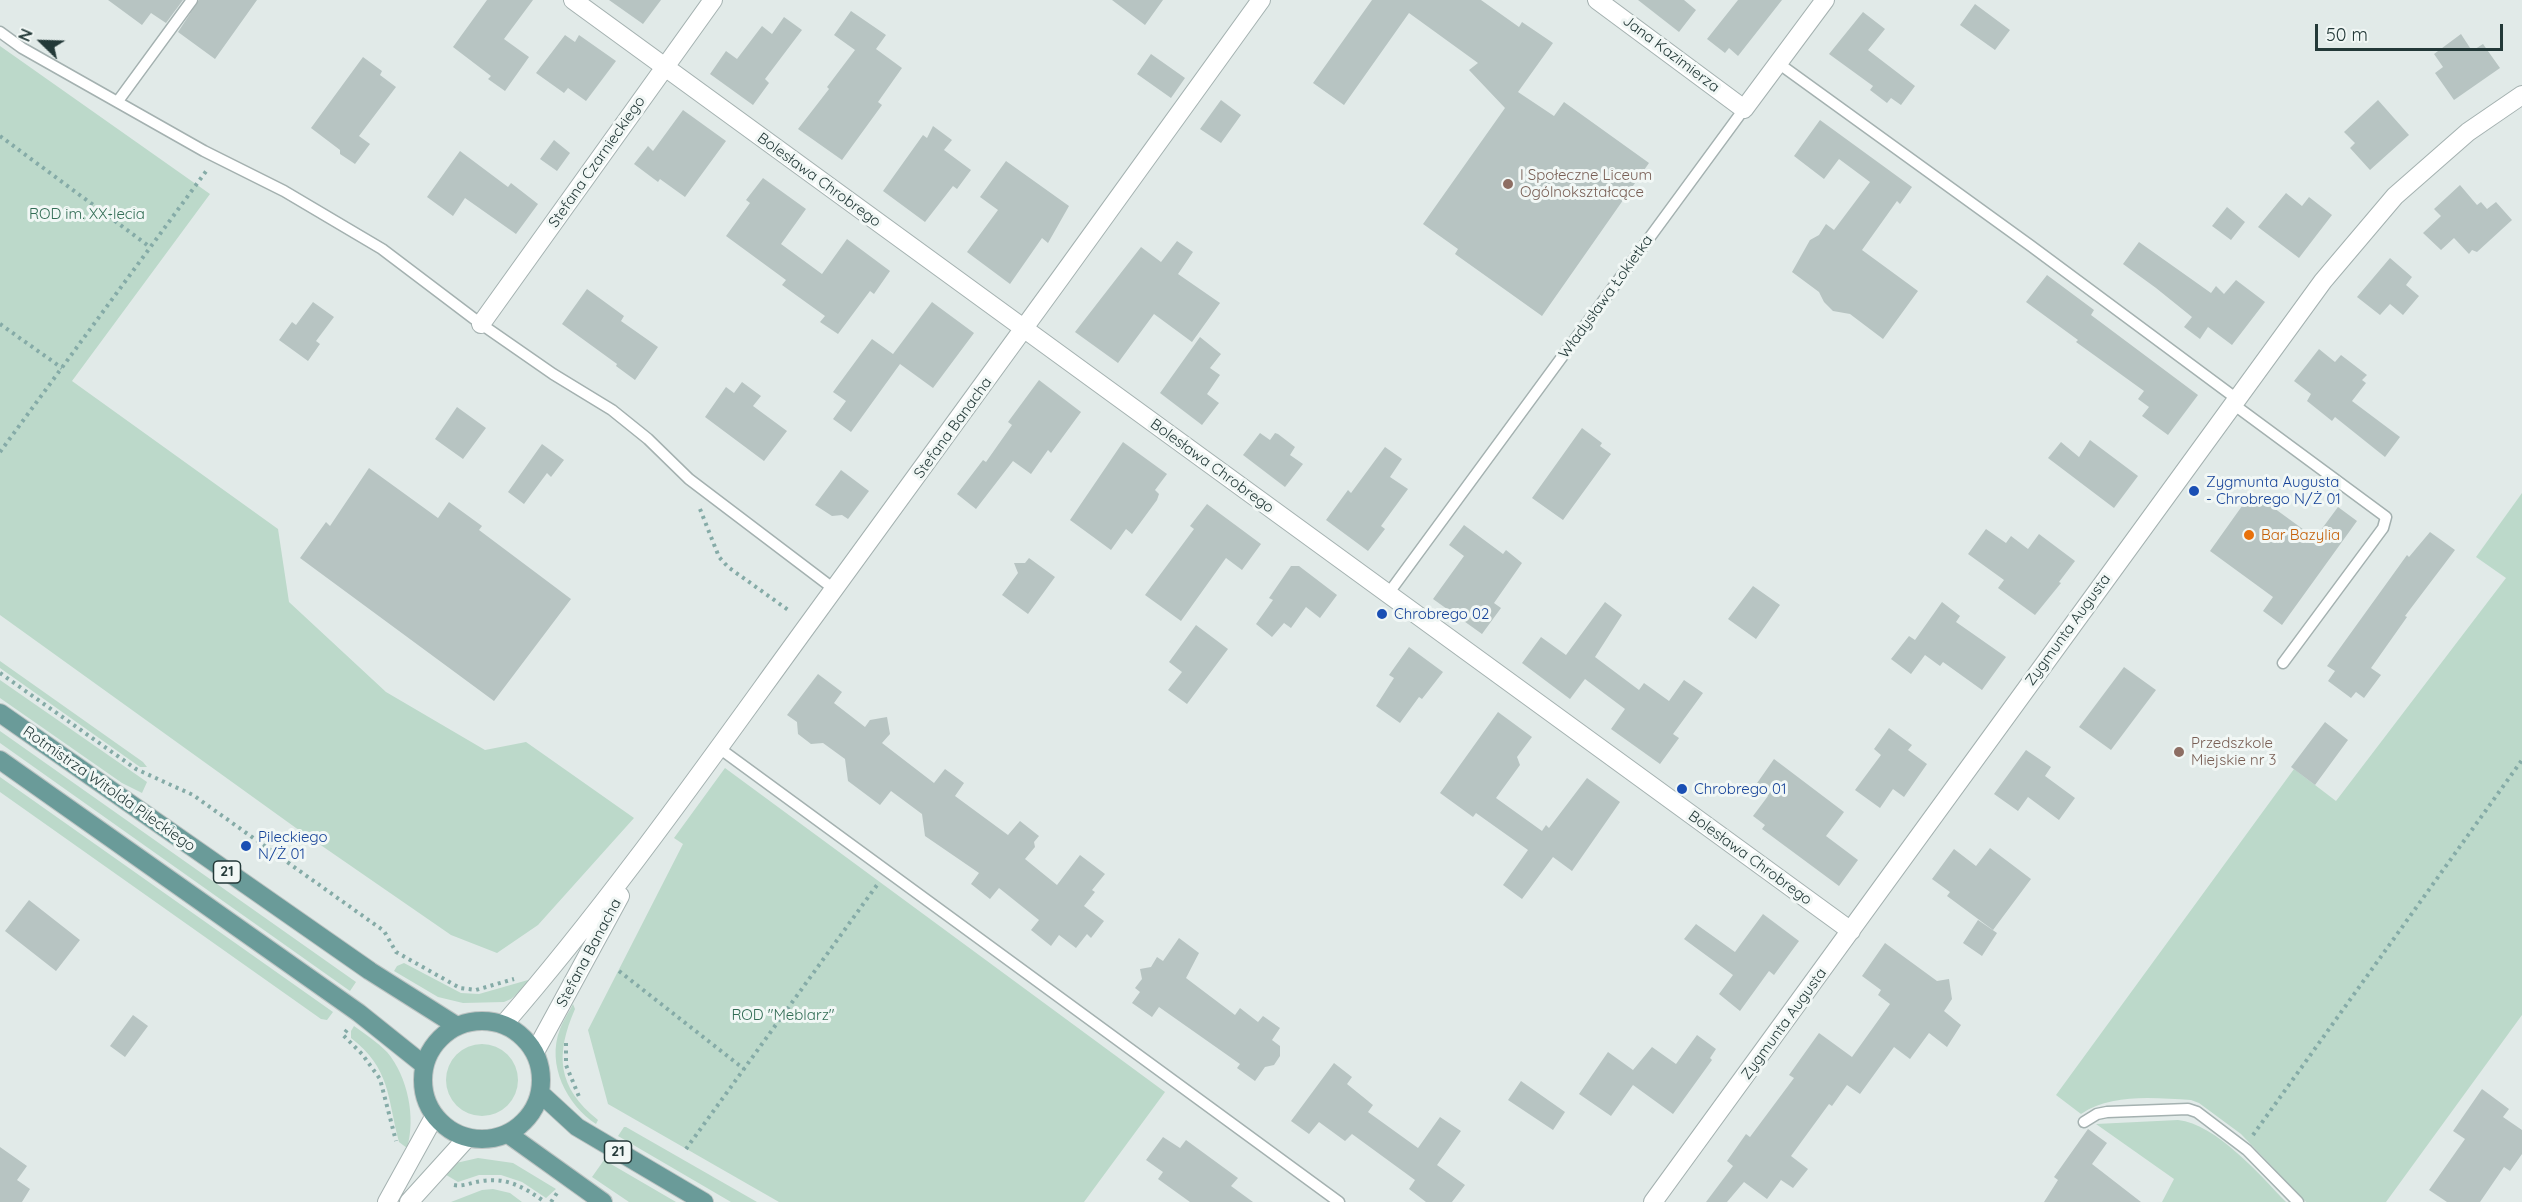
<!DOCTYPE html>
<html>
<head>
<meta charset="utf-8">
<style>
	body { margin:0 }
	#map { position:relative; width:2522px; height:1202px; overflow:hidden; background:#e1eae8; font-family:Quicksand,sans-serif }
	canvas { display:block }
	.north { position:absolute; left:12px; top:12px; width:60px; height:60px; -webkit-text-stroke:4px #f1f7f5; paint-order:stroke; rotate:293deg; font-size:16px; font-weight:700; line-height:24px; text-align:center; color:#233938 }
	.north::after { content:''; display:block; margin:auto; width:21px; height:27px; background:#233938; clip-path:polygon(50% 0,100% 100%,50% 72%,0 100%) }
	.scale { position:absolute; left:2315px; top:24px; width:188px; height:27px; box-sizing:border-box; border:3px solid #233938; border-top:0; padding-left:8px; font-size:18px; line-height:21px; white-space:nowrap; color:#233938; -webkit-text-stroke:4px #f1f7f5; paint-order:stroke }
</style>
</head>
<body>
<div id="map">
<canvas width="2522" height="1202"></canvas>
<div class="north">N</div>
<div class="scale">50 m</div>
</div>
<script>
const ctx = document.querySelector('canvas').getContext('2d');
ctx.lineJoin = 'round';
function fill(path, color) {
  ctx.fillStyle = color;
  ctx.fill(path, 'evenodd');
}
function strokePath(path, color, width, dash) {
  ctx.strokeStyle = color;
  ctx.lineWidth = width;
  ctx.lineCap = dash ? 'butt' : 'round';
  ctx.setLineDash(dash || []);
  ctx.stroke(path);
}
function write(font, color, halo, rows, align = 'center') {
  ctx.font = font + ' Quicksand,sans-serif';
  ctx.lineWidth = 6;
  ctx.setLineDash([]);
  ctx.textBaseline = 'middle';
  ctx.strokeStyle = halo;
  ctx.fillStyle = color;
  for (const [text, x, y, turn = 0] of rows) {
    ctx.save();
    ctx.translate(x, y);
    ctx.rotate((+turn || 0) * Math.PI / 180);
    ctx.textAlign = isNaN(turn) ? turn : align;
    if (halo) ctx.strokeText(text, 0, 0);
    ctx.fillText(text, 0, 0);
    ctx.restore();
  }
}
fill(new Path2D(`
	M0 46 210 194 72 381 278 529 289 602 386 692 485 750 526 742 634 818 538 925 497 953 451 935 296 828 0 615Z
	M2522 493V1015L2386 1202H2306L2241 1134 2199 1103 2191 1100C2155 1098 2112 1093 2081 1114L2056 1095 2294 769 2336 801 2506 578 2476 557Z
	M0 661 143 762 147 767H140L0 668Z
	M0 680 147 782 142 793 122 783 0 698Z
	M0 731 356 982 350 991 0 743Z
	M725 768 1165 1092 1084 1202H779L608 1104 588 1030 683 844 674 838Z
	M0 777 333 1012 327 1020 321 1019 0 792Z
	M404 963 461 993 479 994 535 978 511 999 504 1002 463 1003 438 997 394 971 397 966Z
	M573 1004 575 1009C555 1055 557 1087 598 1120L596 1124C567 1105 546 1065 560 1029 563 1021 569 1012 573 1004Z
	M354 1026C365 1034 377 1042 387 1052 408 1077 416 1118 407 1148L399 1142C387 1097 391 1069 351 1038V1031Z
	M446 1080a36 36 0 1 1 72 0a36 36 0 1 1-72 0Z
	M2178 1120C2216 1124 2260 1175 2286 1202H2162L2174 1179 2096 1124Z
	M624 1127H626L757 1202H731L618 1136Z
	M478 1158 513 1163 556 1189 546 1198 522 1182 501 1175H479L458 1182 443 1173 456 1163Z
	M604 1160 676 1202H629L592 1177Z
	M493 1189 510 1193 522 1202H451L482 1190Z`), '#bcd9ca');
fill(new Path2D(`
	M108 0H183L166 23 151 13 142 25Z
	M199 0H257L215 59 178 32Z
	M487 0H533L504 39 529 57 505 91 488 79 491 76 453 47Z
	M609 0H661L643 24Z
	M1112 0H1163L1145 25Z
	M1372 0H1481L1519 27 1522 22 1553 43 1518 92 1554 116 1564 102 1649 163 1542 316 1455 254 1458 249 1423 224 1505 108 1469 70 1478 63 1409 13 1344 105 1313 83Z
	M1638 0H1684L1696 10 1679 32Z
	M1738 0H1782L1738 56 1729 48 1725 53 1707 39Z
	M1975 4 2010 30 1995 50 1960 25Z
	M851 11 886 35 876 49 902 68 878 102 882 105 842 160 798 129 829 89 827 87 855 50 834 35Z
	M1863 12 1885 29 1868 50 1915 86 1901 105 1891 98 1887 103 1870 90 1873 86 1829 54Z
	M784 17 802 30 765 79 769 83 753 105 710 74 726 51 737 59 762 26 772 34Z
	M2461 34 2472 51 2483 44 2500 68 2454 100 2435 73 2443 67 2434 54Z
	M565 35 575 42 579 35 616 61 586 101 568 88 564 93 536 73Z
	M1151 54 1185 78 1171 98 1137 74Z
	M363 57 382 71 380 75 396 87 359 136 370 144 355 164 340 154V150L311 128Z
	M1221 100 1241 115 1221 143 1200 129Z
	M2378 100 2409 135 2370 170 2350 148 2355 143 2344 132Z
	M683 110 726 141 685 197 660 179 658 182 634 164 648 146 653 151Z
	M1820 120 1912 187 1900 204 1897 201 1862 250 1918 291 1883 339 1850 314 1833 311 1824 302 1819 292 1792 272 1810 240 1819 235 1826 224 1834 230 1870 182 1839 159 1824 179 1794 156Z
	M933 126 952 140 944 150 971 170 957 189 953 186 925 222 883 191 923 135 927 138Z
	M554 140 570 153 557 171 540 159Z
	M460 151 508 187 511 183 538 204 516 234 465 198 453 216 427 197Z
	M1006 161 1069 206 1048 243 1042 238 1010 284 967 252 998 210 980 197Z
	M763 178 806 209 781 244 822 274 847 239 890 271 874 294 870 291 838 334 820 322 825 316 782 285 786 280 726 236 750 203 746 200Z
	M2460 185 2477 205 2481 202 2487 209 2496 202 2512 220 2477 252 2472 250 2469 254 2454 238 2441 250 2423 233 2441 216 2434 209Z
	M2286 193 2302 206 2309 197 2332 215 2299 258 2258 227Z
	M2227 207 2245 222 2231 240 2212 226Z
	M1177 241 1193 252 1178 274 1220 303 1192 342 1154 314 1118 363 1075 332 1141 247 1161 262Z
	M2139 242 2211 293 2216 286 2224 294 2236 280 2265 302 2232 345 2208 327 2200 339 2184 327 2192 317 2156 288 2123 264Z
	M2390 258 2412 277 2406 285 2419 296 2403 315 2390 304 2380 315 2357 297Z
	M2047 275 2094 310 2091 315 2198 395 2168 435 2142 416 2149 407 2138 399 2144 391 2076 342 2078 340 2026 302Z
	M587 289 624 316 621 321 658 347 635 380 616 366 617 364 562 324Z
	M313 302 334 317 316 341 320 344 308 361 279 340 292 322 296 325Z
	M932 302 974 333 933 388 900 364 851 432 833 419 846 401 833 392 872 339 893 354Z
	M1200 337 1221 354 1210 368 1220 375 1207 394 1219 403 1202 425 1160 393Z
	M2319 349 2335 362 2341 355 2367 375 2362 380 2366 383 2352 401 2400 437 2385 457 2335 417 2332 421 2307 401 2311 394 2294 381Z
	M1039 380 1081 412 1051 453 1048 450 1031 474 1013 461 976 509 957 494 983 460 986 462 1012 425 1008 422Z
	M742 382 761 396 753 406 787 431 764 461 705 417 726 387 734 393Z
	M457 407 486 428 463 459 435 439Z
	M1582 428 1602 443 1600 446 1611 454 1563 520 1532 498Z
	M1260 433 1270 440 1275 433 1278 434 1295 447 1290 455 1303 464 1285 487 1243 455Z
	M2090 440 2138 476 2114 508 2048 458 2061 442 2079 457Z
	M1123 442 1167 474 1155 490 1159 494 1157 500 1132 534 1126 529 1111 550 1070 520Z
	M542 444 564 460 551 477 547 473 524 504 508 492Z
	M1385 447 1402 459 1390 477 1408 489 1381 526 1385 529 1368 551 1326 520 1348 490 1351 493Z
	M369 468 438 518 449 502 482 526 479 530 571 599 494 701 300 558 326 522 330 526Z
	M841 470 869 491 848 519 842 515 832 516 815 505Z
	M2252 492 2315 538 2338 507 2357 521 2282 625 2263 611 2273 597 2210 551Z
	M1207 504 1261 544 1242 570 1226 558 1181 621 1145 595 1194 529 1190 526Z
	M1464 525 1503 554 1506 550 1522 563 1494 603 1501 608 1482 634 1433 599 1464 556 1449 545Z
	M1986 529 2006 543 2011 536 2028 549 2039 534 2075 561 2059 582 2061 583 2035 615 1998 588 2004 580 1968 554Z
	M2430 532 2455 550 2405 616 2407 617 2371 668 2381 675 2364 698 2356 692 2351 698 2328 681 2335 671 2327 666 2407 555 2409 557Z
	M1029 558 1055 577 1028 614 1002 595 1018 573 1014 563H1025Z
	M1291 566H1299L1337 595 1320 618 1306 607 1291 628 1284 623 1272 637 1256 624 1273 600 1269 598Z
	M1753 586 1780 605 1756 639 1728 619Z
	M1605 602 1622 615 1595 657 1639 690 1644 683 1669 701 1684 680 1703 693 1673 734 1679 738 1660 764 1611 729 1625 709 1585 679 1570 699 1522 663 1541 637 1566 655Z
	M1942 602 1960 616 1956 622 2006 657 1982 690 1943 662 1940 666 1925 655 1911 674 1891 659 1909 636 1915 640Z
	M1196 625 1228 649 1187 704 1168 690 1182 672 1169 662Z
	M1409 647 1443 672 1422 699 1419 697 1400 723 1376 706 1394 678 1389 675Z
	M2124 667 2156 690 2111 750 2079 727Z
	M818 674 842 692 834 703 865 727 870 720 887 717 890 734 882 743 934 783 945 769 964 783 955 796 1008 835 1020 821 1039 836 1034 842 1035 847 1025 859 1057 885 1080 855 1105 874 1092 890 1095 892 1084 906 1104 921 1091 938 1087 934 1076 948 1059 935 1051 946 1031 930 1039 920 999 888 990 899 971 884 979 873 925 836 922 814 891 791 880 805 848 781 845 759 823 743 811 744 798 734 797 722 787 715Z
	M1498 712 1532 737 1517 757 1520 765 1496 798 1542 831 1546 825 1549 828 1587 778 1620 802 1572 871 1553 857 1522 899 1503 885 1528 850 1476 813 1473 817 1440 793Z
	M2325 722 2348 740 2315 785 2291 767Z
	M1889 728 1912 745 1908 750 1927 764 1904 797 1893 789 1880 808 1855 790 1881 755 1874 749Z
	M2026 750 2051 767 2045 776 2075 798 2059 820 2028 797 2018 811 1994 794Z
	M1774 759 1844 812 1826 836 1858 860 1839 886 1762 829 1765 825 1753 816 1768 796 1755 786Z
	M1990 848 2031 879 1993 930 1947 896 1950 892 1932 879 1954 849 1976 866Z
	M29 900 80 940 56 971 5 931Z
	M1763 914 1799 941 1774 975 1769 971 1740 1011 1719 994 1733 975 1684 939 1696 924 1735 952Z
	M1978 920 1997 933 1982 956 1963 943Z
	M1179 938 1199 953 1186 978 1235 1015 1240 1008 1258 1022 1263 1016 1280 1028 1272 1040 1280 1046V1056L1274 1065 1265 1067 1255 1081 1237 1068 1240 1064 1159 1007 1152 1017 1132 1003 1140 992 1135 988 1142 979 1140 969 1151 967 1157 957 1163 961Z
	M1885 943 1937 981 1949 979 1952 999 1944 1011 1961 1025 1947 1047 1929 1033 1910 1059 1894 1047 1860 1094 1847 1085 1832 1106 1829 1104 1791 1156 1808 1169 1793 1188 1781 1180 1767 1199 1744 1182 1727 1202H1706L1733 1166 1727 1161 1746 1134 1750 1137 1794 1078 1789 1075 1819 1033 1852 1057 1890 1004 1878 995 1881 990 1862 976Z
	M133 1015 148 1026 125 1057 110 1046Z
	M1697 1035 1716 1049 1710 1058 1712 1060 1673 1114 1633 1085 1611 1116 1579 1094 1608 1052 1633 1070 1652 1047 1676 1064Z
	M1334 1063 1352 1077 1347 1084 1373 1105 1368 1112 1418 1148 1440 1117 1461 1131 1437 1165 1465 1185 1452 1202H1426L1409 1189 1415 1180 1352 1134 1345 1141 1319 1122 1309 1134 1291 1121Z
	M1521 1081 1565 1112 1553 1130 1508 1100Z
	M2482 1089 2509 1109 2503 1117 2522 1130V1154L2510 1171 2504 1167 2480 1202H2447L2429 1190 2465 1139 2453 1131Z
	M2088 1129 2107 1143 2092 1164 2141 1202H2044L2058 1180 2054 1177Z
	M1163 1137 1180 1148 1186 1140 1238 1178 1231 1186 1253 1202H1190L1158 1179 1163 1172 1146 1160Z
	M0 1147 27 1166 17 1180 30 1189 22 1202H0Z`), '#b7c4c2');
const service = new Path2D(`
	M0 32 22 48 204 151 284 191 382 249 481 324 553 374 612 410 648 439 689 479 834 589
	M1778 63 2031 246 2237 399
	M118 101 192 0
	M2233 404 2386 517 2383 528 2283 663
	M1388 594 1744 109
	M719 748 1339 1202
	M2084 1122 2097 1114 2107 1112 2188 1109 2197 1112 2247 1150 2298 1202`);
const minor = new Path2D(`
	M573 0 1851 931
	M1597 0 1744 109 1825 0
	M481 324 713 0
	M504 1024C614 897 711 758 810 622 962 415 1111 208 1261 0
	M535 1052 620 896
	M387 1202 434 1117
	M409 1202 467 1138
	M1653 1202 2323 281 2395 196 2468 132 2522 95`);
const primary = new Path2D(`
	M0 713 370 971 457 1026
	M0 760 359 1013 424 1065
	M423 1080a59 59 0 1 1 118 0a59 59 0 1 1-118 0Z
	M540 1093 577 1127 704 1202
	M508 1134 603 1202`);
strokePath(service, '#a4b1b0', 13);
strokePath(minor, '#a4b1b0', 20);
strokePath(primary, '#bdc4c3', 20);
strokePath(new Path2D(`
	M0 136 150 247
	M0 324 62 368
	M0 452 207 170
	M700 509 719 557 728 567 791 612
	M0 673 136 769 193 795 384 931 396 952 460 988 476 990 514 979
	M619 971 744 1069
	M347 1030 343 1035 362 1054 380 1079 396 1141
	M566 1043V1065L580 1099
	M2253 1135 2522 760
	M686 1149 877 885
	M454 1185C464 1187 472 1182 482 1181 508 1177 525 1188 545 1202
	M551 1202 557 1193`), '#85aba7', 4, [3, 4.5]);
strokePath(service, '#fff', 10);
strokePath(minor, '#fff', 18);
strokePath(primary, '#6a9b99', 18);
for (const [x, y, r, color] of [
	[1508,184,6,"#8d6e63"],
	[2194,491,6,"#1a4fb4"],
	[2249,535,6,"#e8710a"],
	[1382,614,6,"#1a4fb4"],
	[2179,752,6,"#8d6e63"],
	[1682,789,6,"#1a4fb4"],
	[246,846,6,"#1a4fb4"]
]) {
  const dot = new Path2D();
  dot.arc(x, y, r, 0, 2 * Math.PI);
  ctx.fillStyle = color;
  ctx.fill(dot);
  strokePath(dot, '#f1f7f5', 2);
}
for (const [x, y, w] of [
	[227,872,27],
	[618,1152,27]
]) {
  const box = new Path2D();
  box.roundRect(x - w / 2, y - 11, w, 22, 4.5);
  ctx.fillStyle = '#f1f7f5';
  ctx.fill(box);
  strokePath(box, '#233938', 1.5);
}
write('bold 14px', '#233938', null, [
	["21",227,872],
	["21",618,1152]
]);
write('15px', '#233938', '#f1f7f5', [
	["Jana Kazimierza",1671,54,37],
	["Stefana Czarnieckiego",597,162,-55],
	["Bolesława Chrobrego",819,180,36],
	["Władysława Łokietka",1606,297,-54],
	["Stefana Banacha",953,428,-54],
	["Bolesława Chrobrego",1212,466,36],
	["Zygmunta Augusta",2068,630,-54],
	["Rotmistrza Witolda Pileckiego",109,789,35],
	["Bolesława Chrobrego",1750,858,36],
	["Stefana Banacha",589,953,-62],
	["Zygmunta Augusta",1784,1024,-54]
]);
write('15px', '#785e54', '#f1f7f5', [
	["I Społeczne Liceum",1520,175],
	["Ogólnokształcące",1520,192],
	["Przedszkole",2191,743],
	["Miejskie nr 3",2191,760]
], 'left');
write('15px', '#316c54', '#f1f7f5', [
	["ROD im. XX-lecia",87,214],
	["ROD \"Meblarz\"",783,1015]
]);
write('15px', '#164399', '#f1f7f5', [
	["Zygmunta Augusta",2206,482],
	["- Chrobrego N/Ż 01",2206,499],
	["Chrobrego 02",1394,614],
	["Chrobrego 01",1694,789],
	["Pileckiego",258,837],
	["N/Ż 01",258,854]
], 'left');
write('15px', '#c56008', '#f1f7f5', [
	["Bar Bazylia",2261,535]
], 'left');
</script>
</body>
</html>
